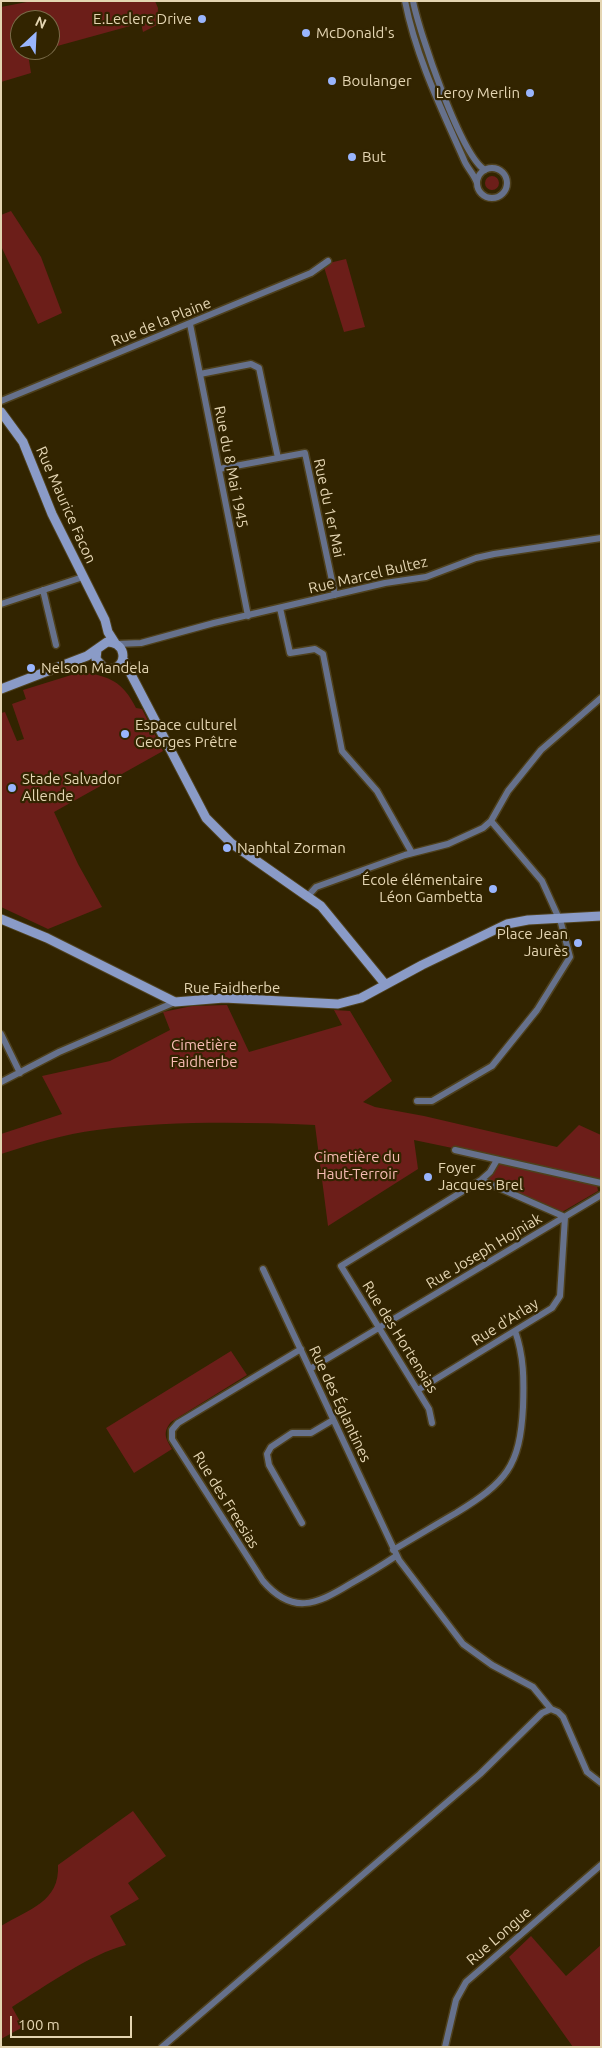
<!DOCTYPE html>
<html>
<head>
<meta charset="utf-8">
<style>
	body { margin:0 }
	#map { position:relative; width:602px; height:2048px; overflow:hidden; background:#322400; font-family:Ubuntu,sans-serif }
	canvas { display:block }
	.frame { position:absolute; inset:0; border:2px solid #e4d5b2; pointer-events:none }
	.north { position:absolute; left:10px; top:10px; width:50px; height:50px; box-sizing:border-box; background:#322400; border:1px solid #796b47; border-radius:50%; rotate:25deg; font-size:14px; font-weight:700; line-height:20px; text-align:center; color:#e4d5b2 }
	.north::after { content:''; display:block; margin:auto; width:18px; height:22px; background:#99b5fd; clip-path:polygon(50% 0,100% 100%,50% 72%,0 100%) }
	.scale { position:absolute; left:10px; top:2016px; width:122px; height:22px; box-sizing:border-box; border:2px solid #e4d5b2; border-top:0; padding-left:6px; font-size:15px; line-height:18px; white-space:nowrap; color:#e4d5b2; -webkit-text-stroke:4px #322400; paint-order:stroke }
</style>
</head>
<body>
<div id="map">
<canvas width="602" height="2048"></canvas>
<div class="frame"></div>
<div class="north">N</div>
<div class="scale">100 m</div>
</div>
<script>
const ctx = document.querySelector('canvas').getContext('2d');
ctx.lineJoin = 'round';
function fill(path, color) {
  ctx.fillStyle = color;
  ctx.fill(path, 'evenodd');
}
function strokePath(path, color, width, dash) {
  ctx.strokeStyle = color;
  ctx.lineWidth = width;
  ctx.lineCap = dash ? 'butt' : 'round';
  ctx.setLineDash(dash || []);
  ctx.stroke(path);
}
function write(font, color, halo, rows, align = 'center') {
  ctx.font = font + ' Ubuntu,sans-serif';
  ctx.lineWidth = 4.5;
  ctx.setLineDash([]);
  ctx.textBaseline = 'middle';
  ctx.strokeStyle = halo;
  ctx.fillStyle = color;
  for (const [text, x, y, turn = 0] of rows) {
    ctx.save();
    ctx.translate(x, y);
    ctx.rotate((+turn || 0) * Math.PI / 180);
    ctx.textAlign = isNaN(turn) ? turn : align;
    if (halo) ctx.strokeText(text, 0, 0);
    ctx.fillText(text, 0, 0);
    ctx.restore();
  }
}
fill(new Path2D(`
	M32 1H155L158 8 157 25 143 32 141 23 50 48V20H20V50H42L28 54 31 73 1 82V7Z
	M485 183a7 7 0 1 1 14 0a7 7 0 1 1-14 0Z
	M11 211 41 257 62 313 38 324 1 246V215Z
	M346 259 365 327 344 332 324 267 329 263Z
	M81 672C110 676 123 682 136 708L142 709 163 751 54 812 78 864 102 907 48 929 1 907V713L5 712 17 741 24 739 12 704 26 699 23 690Z
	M227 1005 249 1052 342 1025 334 1010 350 1011 392 1081 363 1102 375 1107 424 1116 557 1147 579 1125 601 1135V1179L414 1140 418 1169 328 1226 315 1125C242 1122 169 1121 97 1130 64 1134 33 1144 1 1154V1134L62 1114 42 1076 110 1061 170 1030 163 1012 192 1006Z
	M499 1163 597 1185 598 1191 562 1212 487 1179Z
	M231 1351 247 1375 171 1422C162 1433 166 1439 172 1449L134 1473 106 1428Z
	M133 1811 166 1856 128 1883 139 1899 110 1916 126 1945C90 1954 44 1987 12 2007L23 2027 1 2039V1926C29 1909 60 1902 58 1865Z
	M531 1936 566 1976 601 1945V2047H573L509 1957Z`), '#6c1e19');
const street = new Path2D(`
	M405 1C416 57 441 108 464 160 467 168 474 174 477 183
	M413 1C419 32 461 156 485 170
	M477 183a15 15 0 1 1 30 0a15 15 0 1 1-30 0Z
	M190 324 248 616
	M200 374 251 364 259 368 278 458
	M1 401 311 273 328 261
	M219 469 305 453 335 595
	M43 590 56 645
	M1 604 83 577
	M280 608 290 653 315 649 323 654 342 751 377 791 412 853
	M117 644 141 643 214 623 385 583 426 577 476 558 494 554 601 538
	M308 896 316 887 405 855 448 844 483 828 491 821 508 791 541 750 601 698
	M1 1034 20 1073
	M1 1082 59 1052 175 1002
	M417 1101H432L492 1066 537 1010 570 957 561 923 542 881 491 821
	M455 1150 601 1183
	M263 1269 399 1560 463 1644 492 1665 533 1687 551 1709
	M301 1349 178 1423 172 1430V1439L263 1581C292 1615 316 1605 350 1584 366 1575 381 1566 396 1556
	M310 1369 601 1195
	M418 1390 552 1308 560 1296 565 1217 481 1180
	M432 1423 429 1409 341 1266 481 1180 490 1172 497 1160
	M302 1523 269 1465 267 1454 271 1447 292 1433H311L333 1420
	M393 1550C414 1538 435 1525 456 1513 506 1482 520 1467 523 1407 524 1380 524 1356 515 1331
	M551 1709 558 1712 563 1717 587 1772 601 1783
	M162 2047 480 1774 542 1713 551 1709
	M445 2047 456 2000 466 1982 601 1865`);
const secondary = new Path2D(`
	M1 412 23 442 52 514 105 620 108 632 115 643
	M123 659 206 818 231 843 321 906 385 984
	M1 689 87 656 107 642C124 642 129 661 114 669L104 668 96 659 97 649
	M1 919 47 938 175 1002 224 998 338 1004 361 998 422 965 507 924 528 920 601 916`);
strokePath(street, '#4e401c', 9);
strokePath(secondary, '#4e401c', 11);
strokePath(street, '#66718c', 6);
strokePath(secondary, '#8a9bc7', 9);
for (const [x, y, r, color] of [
	[202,19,5,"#99b5fd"],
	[306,33,5,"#99b5fd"],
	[332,81,5,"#99b5fd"],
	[530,93,5,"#99b5fd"],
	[352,157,5,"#99b5fd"],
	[31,668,5,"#99b5fd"],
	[125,734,5,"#99b5fd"],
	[12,788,5,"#99b5fd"],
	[227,848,5,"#99b5fd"],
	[493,889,5,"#99b5fd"],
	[578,943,5,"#99b5fd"],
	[428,1177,5,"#99b5fd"]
]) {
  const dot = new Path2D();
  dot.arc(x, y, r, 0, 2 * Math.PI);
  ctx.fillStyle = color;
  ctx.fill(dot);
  strokePath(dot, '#322400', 2);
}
write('15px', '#e4d5b2', '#322400', [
	["E.Leclerc Drive",192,19,"right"],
	["McDonald's",316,33],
	["Boulanger",342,81],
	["Leroy Merlin",520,93,"right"],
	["But",362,157],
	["Nelson Mandela",41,668],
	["Espace culturel",135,725],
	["Georges Prêtre",135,742],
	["Stade Salvador",22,779],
	["Allende",22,796],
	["Naphtal Zorman",237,848],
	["École élémentaire",483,880,"right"],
	["Léon Gambetta",483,897,"right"],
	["Place Jean",568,934,"right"],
	["Jaurès",568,951,"right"],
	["Foyer",438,1168],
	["Jacques Brel",438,1185]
], 'left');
write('15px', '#e4d5b2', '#322400', [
	["Rue de la Plaine",161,322,-22],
	["Rue du 8 Mai 1945",231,467,79],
	["Rue Maurice Facon",66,505,66],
	["Rue du 1er Mai",329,508,78],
	["Rue Marcel Bultez",368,575,-13],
	["Rue Faidherbe",232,988],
	["Rue Joseph Hojniak",484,1251,-31],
	["Rue d'Arlay",505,1322,-32],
	["Rue des Hortensias",400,1337,58],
	["Rue des Églantines",340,1404,65],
	["Rue des Freesias",226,1500,58],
	["Rue Longue",499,1936,-41]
]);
write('15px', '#f7bcb3', '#322400', [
	["Cimetière",204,1045],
	["Faidherbe",204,1062],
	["Cimetière du",357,1157],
	["Haut-Terroir",357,1174]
]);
</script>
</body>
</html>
